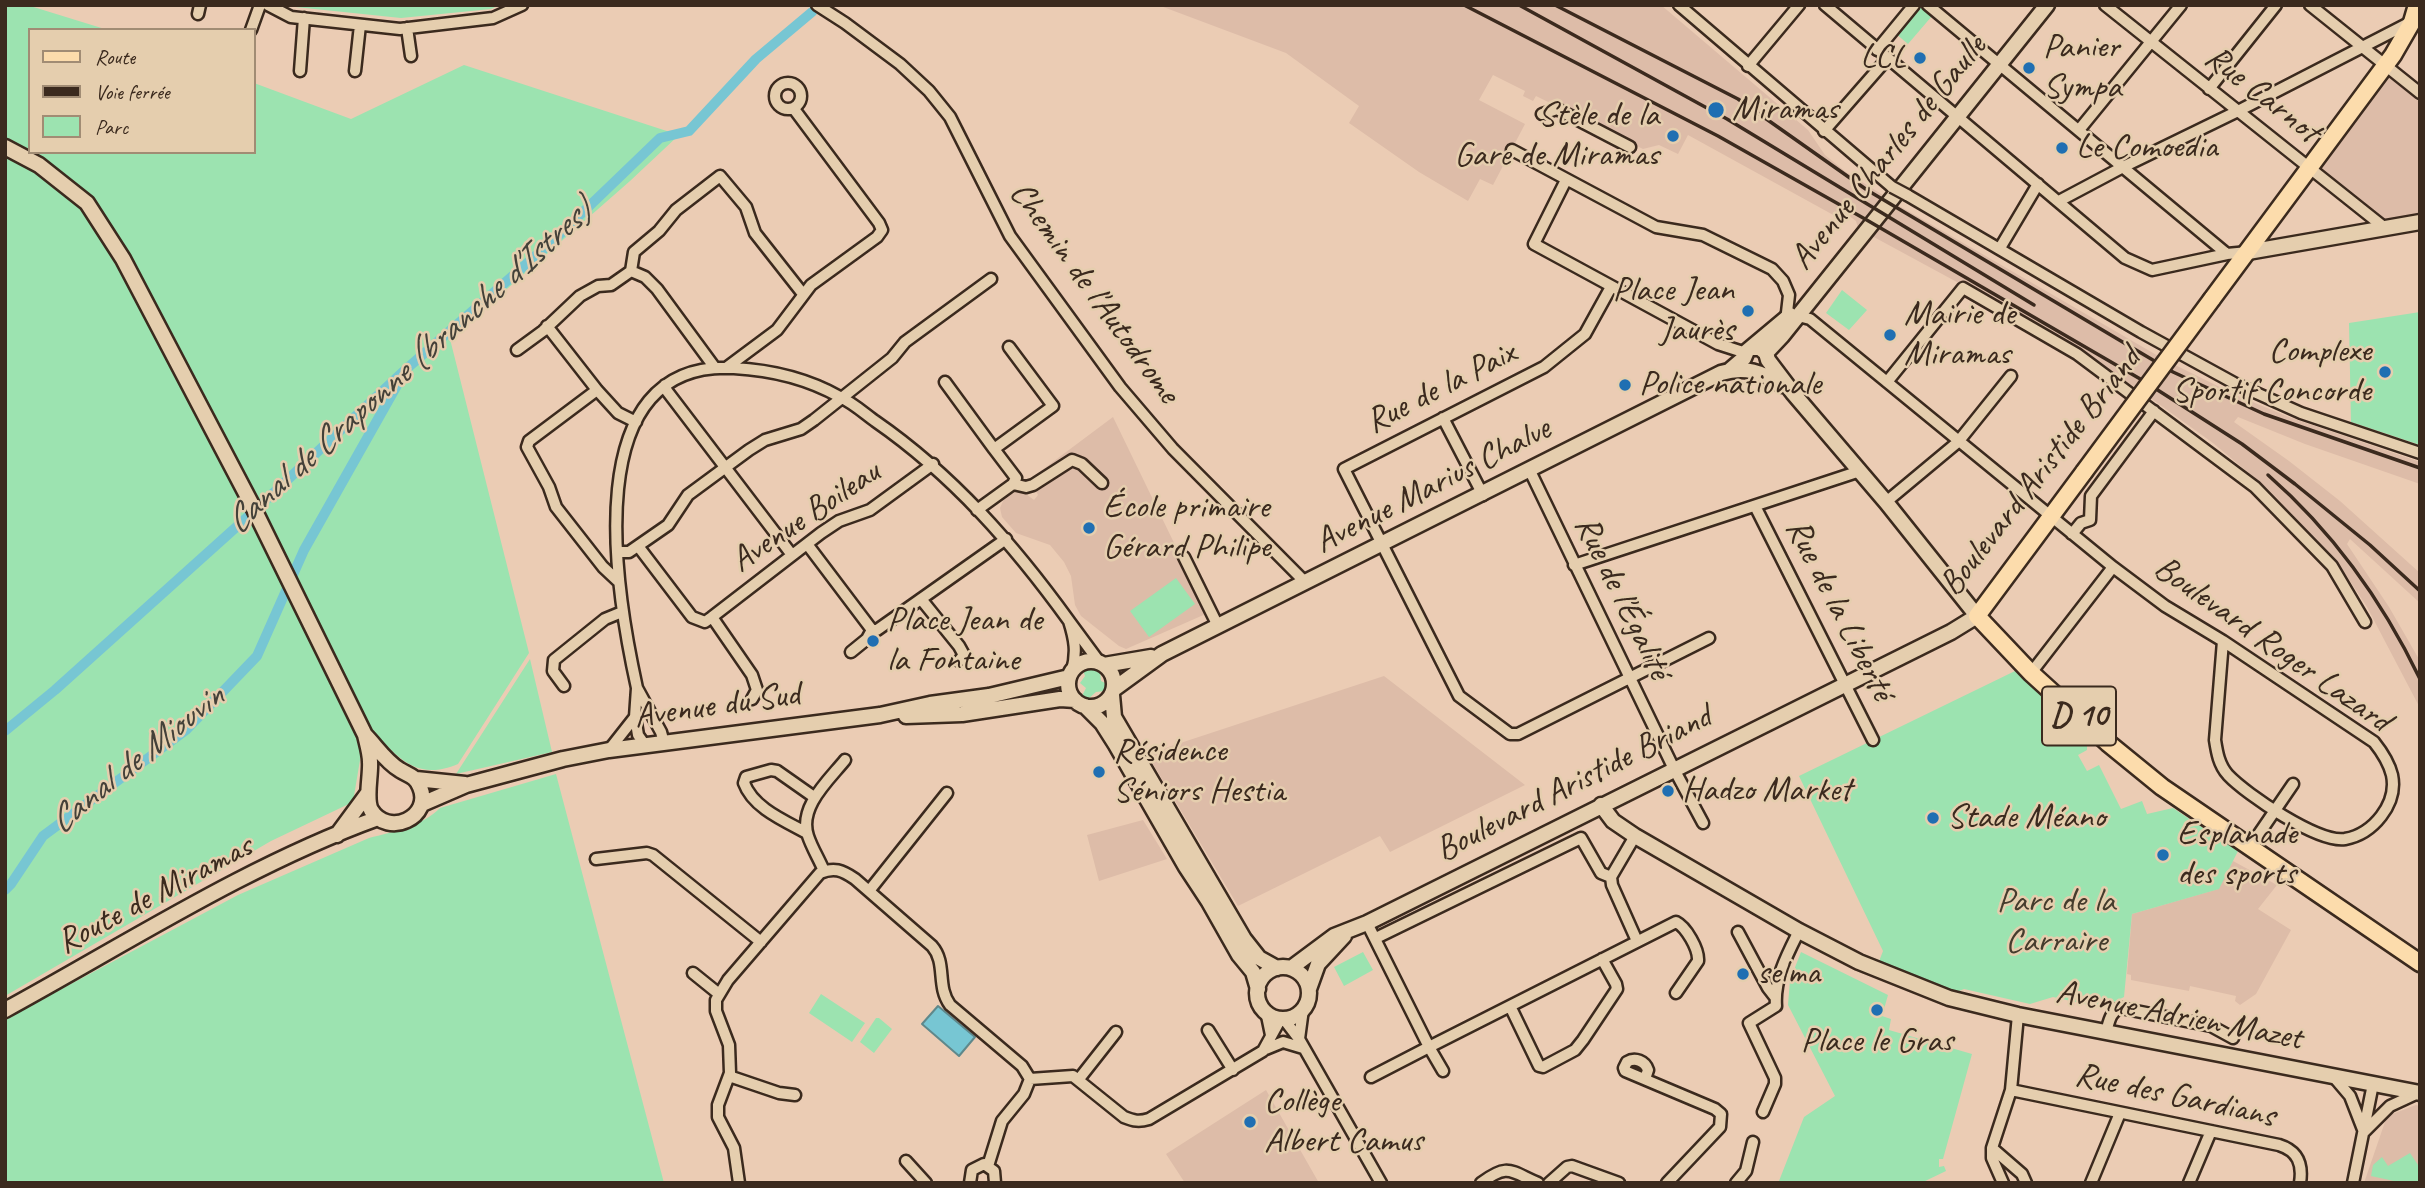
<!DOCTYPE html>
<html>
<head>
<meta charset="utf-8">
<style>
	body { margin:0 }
	#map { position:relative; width:2425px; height:1188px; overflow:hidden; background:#ebccb4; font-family:Caveat,sans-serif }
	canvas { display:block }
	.frame { position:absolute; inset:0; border:7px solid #3b2a1e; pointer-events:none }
	.legend { position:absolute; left:28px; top:28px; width:228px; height:126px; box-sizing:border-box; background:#e5ceae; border:2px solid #a18c74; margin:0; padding:9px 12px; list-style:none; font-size:21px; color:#3b2a1e }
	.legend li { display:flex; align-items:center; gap:14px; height:35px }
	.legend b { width:35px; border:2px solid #a18c74 }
</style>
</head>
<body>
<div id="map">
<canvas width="2425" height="1188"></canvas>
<div class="frame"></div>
<ul class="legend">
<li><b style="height:9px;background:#fcdcac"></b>Route</li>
<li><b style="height:9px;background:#3b2a1e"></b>Voie ferrée</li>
<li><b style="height:19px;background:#9ce3b0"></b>Parc</li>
</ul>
</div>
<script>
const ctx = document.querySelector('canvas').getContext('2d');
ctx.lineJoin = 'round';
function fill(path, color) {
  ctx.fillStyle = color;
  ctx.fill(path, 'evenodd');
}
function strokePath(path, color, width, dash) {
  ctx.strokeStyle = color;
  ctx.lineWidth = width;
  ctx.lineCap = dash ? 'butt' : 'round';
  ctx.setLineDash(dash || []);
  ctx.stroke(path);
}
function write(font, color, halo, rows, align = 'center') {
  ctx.font = font + ' Caveat,sans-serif';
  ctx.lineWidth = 5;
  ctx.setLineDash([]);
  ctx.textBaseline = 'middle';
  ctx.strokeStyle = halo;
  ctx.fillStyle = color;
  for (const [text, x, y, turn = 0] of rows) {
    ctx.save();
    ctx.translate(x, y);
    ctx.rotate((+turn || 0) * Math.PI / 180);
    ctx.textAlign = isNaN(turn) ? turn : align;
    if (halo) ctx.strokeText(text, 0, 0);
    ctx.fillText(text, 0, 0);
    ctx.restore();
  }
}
fill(new Path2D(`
	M1158 5H1661L1808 130 1825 155 1846 172 1883 195 1858 228 1856 221 1852 218 1841 212 1837 217 1688 135 1678 154 1659 145 1643 149 1536 96 1533 101 1523 96 1525 91 1493 75 1479 100 1525 124 1493 185 1480 179 1468 201 1419 172 1349 123 1359 106 1286 53Z
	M2388 77 2420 102V214L2385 221 2320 170Z
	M1896 204 2160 357 2137 388 1979 294 1872 236Z
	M2173 364 2238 396 2289 417 2420 462V484L2305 444 2238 417 2234 422 2289 461 2340 501 2420 573V603L2350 539 2347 544 2389 607 2420 661V708L2367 607 2336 560 2268 489 2213 443 2149 397Z
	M1113 417 1208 613 1126 649 1119 646 1081 616 1075 605 1071 576 1064 562 1050 545 1016 533 1002 517 1000 508 1003 501 1009 494 1019 492 1026 494 1034 500 1038 495 1030 479Z
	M1384 676 1525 785 1390 852 1380 836 1238 906 1147 754Z
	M1143 820 1167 859 1099 881 1087 835Z
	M2233 861 2277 885 2258 909 2291 930 2256 994 2240 1005 2235 1001 2236 996 2190 986 2189 991 2131 980V975L2127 974 2132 914 2218 889Z
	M1266 1090 1319 1183H1185L1166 1154Z
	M2416 1105 2420 1106V1183H2364L2387 1116Z`), '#ddbca8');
fill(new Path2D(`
	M5 5H27L108 30H30V152H254V83L351 119 464 65 679 135 630 181 450 339 529 653 458 764C411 784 393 750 362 720L355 723 361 754 353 802 271 841 5 996Z
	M500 5 491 9 401 18 286 6Z
	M1918 5 1932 16 1908 44 1895 33Z
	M1842 290 1867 310 1849 330 1826 313Z
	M2420 312V445L2351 422 2349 323Z
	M1176 578 1195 604 1149 637 1130 611Z
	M530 659 552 752 456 774Z
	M1088 668 1100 671 1101 681 1107 684 1105 691 1096 692 1088 699 1082 696 1086 688 1080 683 1085 676 1083 670Z
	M2015 671 2087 738V750L2078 755 2087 771 2099 765 2121 809 2142 801 2147 814 2173 808 2238 851 2219 889 2132 914 2124 997 2102 1008 2053 997 2030 1004 1964 989 1954 993 1878 964 1883 951 1799 776Z
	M556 774 664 1183H5V1019L238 895 369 838C393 832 422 826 440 808Z
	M1363 952 1373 970 1344 986 1334 967Z
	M1801 952 1888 995 1882 1016 1891 1019 1889 1030 1972 1054 1943 1159H1939V1167L1944 1166 1946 1171 1921 1183 1779 1181 1804 1117 1835 1096 1788 1005 1790 980Z
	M821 994 865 1023 852 1042 809 1013Z
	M876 1018H879L892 1029 874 1053 860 1042Z
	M2410 1153 2420 1168V1183H2403L2371 1176 2373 1165 2382 1157 2388 1166Z`), '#9ce3b0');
const water = new Path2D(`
	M938 1006 975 1037 959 1056 922 1024Z`);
fill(water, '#77c6d3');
strokePath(water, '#5f888b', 2);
strokePath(new Path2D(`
	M5 731 55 690 253 512 404 371 556 238 660 138 689 131 756 59 812 12
	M5 890 11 884 43 836 186 730 257 656 304 550 400 380`), '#77c6d3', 10);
const street = new Path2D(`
	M268 5 291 17 400 29 493 18 522 5
	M817 5 845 23 900 64 929 91 950 117 1010 236 1120 387 1173 449 1306 583
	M1679 5 1892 187
	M1825 5 2125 258 2152 270 2227 254 2248 252
	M1928 5 2227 254
	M2105 5 2385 228
	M2310 5 2420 93
	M198 14 200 5
	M407 28 411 56
	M251 30 260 5
	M1877 50 1914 5
	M1748 66 1799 5
	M300 71 304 18
	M355 71 360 25
	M775 96a13 13 0 1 1 26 0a13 13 0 1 1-26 0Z
	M2209 89 2276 5
	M1542 114 1557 109 1630 147
	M2079 130 2181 5
	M1824 131 1887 59
	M1512 150 1656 227 1703 235 1772 269 1783 281 1789 295 1786 321
	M1566 180 1534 244 1718 344 1746 353
	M1907 195 2141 332 2234 383 2301 413 2420 453
	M2059 201 2123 167 2238 111 2411 22
	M2000 248 2038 184
	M1611 287 1585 334 1544 367 1344 469 1459 696 1510 734H1518L1709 638
	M1798 316 1810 319 2113 567 2165 606 2223 641 2374 742C2382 752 2389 763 2392 775 2398 804 2373 834 2345 839 2318 843 2247 795 2228 775 2219 765 2217 753 2215 740L2223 641
	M547 326 597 390 618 413 636 422
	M517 350 543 331 580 296 598 286 611 285 631 271
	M715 368 657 289 645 277 631 271 634 252 659 231 676 210 720 176 746 207 755 233 803 294
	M726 368 777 330 811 285 877 237 882 230 879 223 794 109
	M945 382 994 449
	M1887 382 1963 288 2077 354 2255 487 2332 566 2365 622
	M665 385 667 391 792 555
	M597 390 529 441 527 447 549 487 556 507 603 567 619 582
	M1443 418 1483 495
	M1530 471 1674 769 1703 823
	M1013 484 1026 487 1033 485 1072 460 1082 464 1102 483
	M1886 502 1958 442 2011 376
	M1755 506 1873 740
	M977 510 1013 484 1016 478 994 449 1053 406 1009 347
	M2072 534 2081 523 2090 520 2091 496 2154 411
	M807 544 872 630H877L1006 539
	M638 546 692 617 705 622 712 617 752 675 757 690 752 699
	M618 552H629L668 525 688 495 749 450 765 440 801 429 814 420 892 358 905 342 991 279
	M1184 557 1218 626
	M1574 565 1860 471
	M921 599 959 646 964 655 959 661
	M712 617 821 533 839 521 870 510 933 464
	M851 652 867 639 872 630
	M1072 671C1077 652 1075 640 1069 621L1100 663
	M2031 673 2113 567
	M564 686 553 671 554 660 605 619 622 612
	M637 688C616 593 575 359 734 368 771 370 808 379 840 397 853 403 864 413 875 421 953 475 1014 545 1069 621
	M635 717 638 735 645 745
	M609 750 635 717 637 688 661 732 664 743
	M807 833C785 821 753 808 744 783L746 777 771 770 777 771 814 797
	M1635 836 1611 877 1612 885 1637 941
	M2250 847 2293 784
	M596 859 647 853 653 855 761 942
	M824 871C819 859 812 848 808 836 798 807 829 780 845 760
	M869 891 947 793
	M1367 923 1429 1047 1676 922C1686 927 1699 949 1698 961L1676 993
	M1738 932 1768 988 1775 997
	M1376 938 1581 838 1601 873 1611 877
	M693 973 719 994
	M1510 1006 1539 1066 1543 1067 1575 1050 1583 1040 1617 989 1616 984 1602 959
	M1266 1011 1271 1035
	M1283 1018 1299 1039 1381 1183
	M1208 1030 1233 1070
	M2106 1032C2109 1022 2110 1011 2121 1008L2211 1026 2233 1038
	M1299 1039 1303 1009
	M1266 1049 1283 1042 1303 1048
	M729 1076 779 1093 795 1095
	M2333 1076 2350 1096 2364 1132 2390 1106 2418 1093
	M1371 1077 1429 1047 1443 1071
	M1079 1079 1116 1032
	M1645 1079 1648 1070C1645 1061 1635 1057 1627 1062L1624 1068 1625 1071 1715 1109 1721 1114 1720 1127 1667 1183
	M2011 1090 2279 1145C2298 1151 2303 1164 2300 1183
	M1763 1112 1775 1084V1078L1749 1023 1776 1006C1774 979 1787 955 1799 931
	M1992 1148 2022 1174 2026 1183
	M906 1161 926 1183
	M988 1166 1002 1121 1024 1094 1030 1079 1073 1076 1124 1117C1134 1121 1139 1122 1149 1119L1263 1051 1281 1018
	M739 1183 734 1148 718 1117V1105L730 1073 729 1045 716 1011V1000L728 980 820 873C834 867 842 870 855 879L932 946C947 963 936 986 950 1005L1022 1066 1030 1079
	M970 1183 972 1170 984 1164 994 1171 995 1183
	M1481 1183C1508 1163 1510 1171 1538 1183
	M1549 1183 1567 1167 1572 1166 1619 1183
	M1736 1183 1746 1171 1753 1142
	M2003 1183 1992 1158V1148L2011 1090 2018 1015
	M2091 1183 2120 1113
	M2189 1183 2211 1131
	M2353 1183 2373 1084`);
const secondary = new Path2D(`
	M5 147 39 165 87 203 123 259 252 505 365 735C367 744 370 753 370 762 371 775 365 799 371 810 388 838 433 817 420 787 416 776 408 775 400 770 386 762 376 746 365 735
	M2248 252 2420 222
	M1766 353 1782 336 2047 5
	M1730 370 1744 358 1747 351 1790 315
	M1068 684a23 23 0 1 1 46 0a23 23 0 1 1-46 0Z
	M1104 665 1151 657
	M1114 689 1162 654 1721 373C1746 366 1761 372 1782 385
	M1112 695 1114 717 1244 939 1259 958 1277 968
	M1085 706 1102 723 1116 745 1186 867 1209 902 1239 955 1253 972 1258 989
	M906 716 962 714 1060 699 1075 700
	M416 779 465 784
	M422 804 466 785 563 759 609 750 880 715 930 704 989 696 1069 677
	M1601 805 1613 821 1635 836 1799 931 1859 962 1949 998 2018 1015 2420 1093
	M337 835 368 793
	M1257 993a26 26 0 1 1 52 0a26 26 0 1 1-52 0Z
	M1291 968 1334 936 1367 923 1951 632 1977 616 1886 502 1793 393 1768 360 1766 353 1760 348H1753
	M1309 989 1318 964 1344 936
	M5 1010C126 944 248 865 378 818`);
const primary = new Path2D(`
	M2212 299 2393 55 2412 22 2417 5
	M2084 472 1977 616 2031 673 2108 743 2162 787 2420 963`);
strokePath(street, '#3b2a1e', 15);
strokePath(secondary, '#3b2a1e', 19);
strokePath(primary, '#3b2a1e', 21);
strokePath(street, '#e5ceae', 10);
strokePath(secondary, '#e5ceae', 14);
strokePath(primary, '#fcdcac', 16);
strokePath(new Path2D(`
	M1464 5 1718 136 1865 219 2142 380 2242 444 2295 484 2370 545 2420 591
	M1519 5 1727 119 2034 305
	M1555 5 1738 99 1867 190 2173 372 2264 414 2420 468
	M2268 475C2332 531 2383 602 2420 679`), '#3b2a1e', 3.5);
const streetBridge = new Path2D(`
	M1892 187 1907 195`);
const primaryBridge = new Path2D(`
	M2084 472 2212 299`);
strokePath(streetBridge, '#3b2a1e', 15, []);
strokePath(primaryBridge, '#3b2a1e', 21, []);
strokePath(streetBridge, '#e5ceae', 10);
strokePath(primaryBridge, '#fcdcac', 16);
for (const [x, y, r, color] of [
	[1920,58,7,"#1f6fb2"],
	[2029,68,7,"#1f6fb2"],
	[1716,110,9,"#1f6fb2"],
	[1673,136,7,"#1f6fb2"],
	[2062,148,7,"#1f6fb2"],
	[1748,311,7,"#1f6fb2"],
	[1890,335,7,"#1f6fb2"],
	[2385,372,7,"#1f6fb2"],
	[1625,385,7,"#1f6fb2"],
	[1089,528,7,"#1f6fb2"],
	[873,641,7,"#1f6fb2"],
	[1099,772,7,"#1f6fb2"],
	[1668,791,7,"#1f6fb2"],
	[1933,818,7,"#1f6fb2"],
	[2163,855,7,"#1f6fb2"],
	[1743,974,7,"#1f6fb2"],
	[1877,1010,7,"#1f6fb2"],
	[1250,1122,7,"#1f6fb2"]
]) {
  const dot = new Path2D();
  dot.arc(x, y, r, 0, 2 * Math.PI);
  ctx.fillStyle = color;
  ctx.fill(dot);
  strokePath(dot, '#e5ceae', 2.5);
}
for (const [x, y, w] of [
	[2079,716,74]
]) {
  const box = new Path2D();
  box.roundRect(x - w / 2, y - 29.5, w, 59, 5);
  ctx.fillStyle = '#e5ceae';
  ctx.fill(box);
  strokePath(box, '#3b2a1e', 2);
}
write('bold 33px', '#3b2a1e', null, [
	["D 10",2079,716]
]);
write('35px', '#3b2a1e', '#e5ceae', [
	["Panier",2043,48],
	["Sympa",2043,88],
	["LCL",1906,58,"right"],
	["Miramas",1732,110],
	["Stèle de la",1659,116,"right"],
	["Gare de Miramas",1659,156,"right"],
	["Le Comoedia",2076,148],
	["Place Jean",1734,291,"right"],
	["Jaurès",1734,331,"right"],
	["Mairie de",1904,315],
	["Miramas",1904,355],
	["Complexe",2371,352,"right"],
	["Sportif Concorde",2371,392,"right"],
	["Police nationale",1639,385],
	["École primaire",1103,508],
	["Gérard Philipe",1103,548],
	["Place Jean de",887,621],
	["la Fontaine",887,661],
	["Résidence",1113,752],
	["Séniors Hestia",1113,792],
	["Hadzo Market",1682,791],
	["Stade Méano",1947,818],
	["Esplanade",2177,835],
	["des sports",2177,875],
	["selma",1757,974],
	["Place le Gras",1877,1042,"center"],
	["Collège",1264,1102],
	["Albert Camus",1264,1142]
], 'left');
write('35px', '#3b2a1e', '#e5ceae', [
	["Rue Carnot",2262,95,38],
	["Avenue Charles de Gaulle",1889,153,-51],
	["Chemin de l'Autodrome",1094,293,54],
	["Rue de la Paix",1441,388,-27],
	["Boulevard Aristide Briand",2041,472,-52],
	["Avenue Marius Chalve",1433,486,-27],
	["Avenue Boileau",806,517,-34],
	["Rue de l'Égalité",1622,598,64],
	["Rue de la Liberté",1839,610,63],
	["Boulevard Roger Lazard",2272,645,35],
	["Avenue du Sud",717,706,-8],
	["Boulevard Aristide Briand",1574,784,-27],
	["Route de Miramas",155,895,-28],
	["Avenue Adrien Mazet",2179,1016,11],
	["Rue des Gardians",2175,1096,12]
]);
write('35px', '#453c2d', '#e5ceae', [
	["Parc de la",2056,902],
	["Carraire",2056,942]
]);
write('italic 37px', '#444139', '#e5ceae', [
	["Canal de Craponne (branche d'Istres)",409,368,-42],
	["Canal de Miouvin",137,760,-39]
]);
</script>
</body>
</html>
